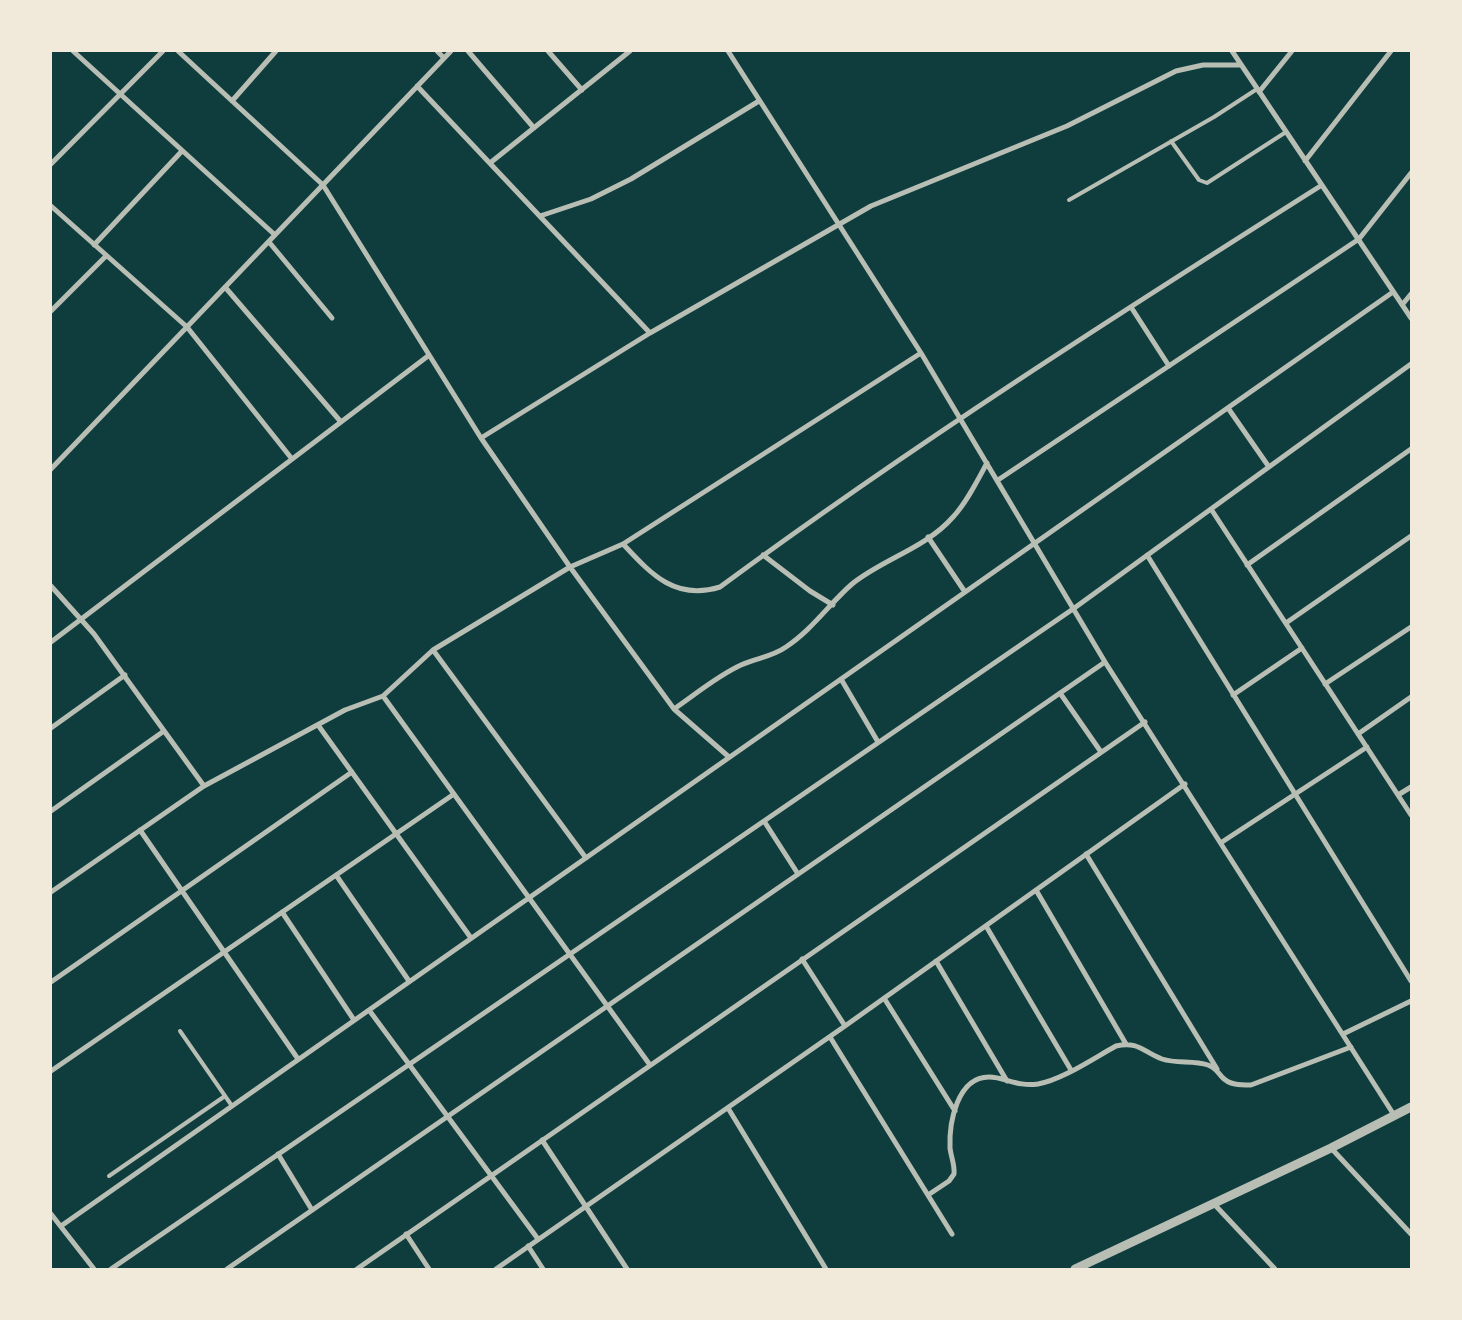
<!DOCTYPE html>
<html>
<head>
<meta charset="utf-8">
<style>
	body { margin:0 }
	#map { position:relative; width:1462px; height:1320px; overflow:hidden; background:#0f3d3e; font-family:"Fira Sans",sans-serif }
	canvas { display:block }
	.frame { position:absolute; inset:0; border:52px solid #f1e9da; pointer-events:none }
</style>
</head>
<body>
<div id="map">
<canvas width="1462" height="1320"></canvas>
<div class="frame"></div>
</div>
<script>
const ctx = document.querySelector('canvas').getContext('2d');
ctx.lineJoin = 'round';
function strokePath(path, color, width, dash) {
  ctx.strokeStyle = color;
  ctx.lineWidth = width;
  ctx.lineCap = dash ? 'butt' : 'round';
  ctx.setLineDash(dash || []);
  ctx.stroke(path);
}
strokePath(new Path2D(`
	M1171 141 1199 180 1207 183 1286 132
	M1069 200 1214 117 1257 89
	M180 1031 232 1106
	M109 1176 225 1096`), '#b8beb3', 4);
strokePath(new Path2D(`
	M73 51 275 235
	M178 51 323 185 481 438 570 567 674 709 729 757
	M437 51 444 58
	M468 51 534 128
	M548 51 582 90
	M728 51 921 353 1105 662 1394 1115
	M1232 51 1411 318
	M417 86 650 333
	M1259 92 1292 51
	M232 101 276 51
	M1305 161 1391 51
	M490 163 630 51
	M51 164 163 51
	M51 206 187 327 292 459
	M540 216 591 199 631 179 759 101
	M269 242 332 318
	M94 245 182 151
	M225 287 341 422
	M1402 305 1411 294
	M1131 307 1169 366
	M51 311 106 256
	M1228 408 1269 467
	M481 438 650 333 871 206 1067 126 1176 71 1203 65H1241
	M51 469 451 51
	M998 480 1359 239 1411 173
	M1211 509 1411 815
	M928 537 965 592
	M623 544C651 574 675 601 720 587 914 444 1118 314 1322 185
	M763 555 810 591 833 605
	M1147 555 1411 981
	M1247 565 1411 449
	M51 586 94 634 204 786
	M1286 623 1411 536
	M51 642 428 356
	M433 650 586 858
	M841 679 878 742
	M1325 684 1411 627
	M1060 693 1101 752
	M1233 695 1302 648
	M383 696 650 1065
	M674 709C696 694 717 676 741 665 756 658 772 657 786 647 812 630 829 604 852 584 883 559 926 548 953 517 967 502 977 481 987 463
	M318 725 471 938
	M51 728 125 675
	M1358 734 1411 697
	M1398 795 1411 787
	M51 811 164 731
	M764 821 798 874
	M140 830 298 1059
	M1222 842 1367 747
	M1086 854 1217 1069
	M336 875 409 981
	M1036 890 1126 1044
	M51 892 204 786 345 710 383 696 433 650 570 567 623 544 921 353
	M282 912 354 1020
	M986 926 1071 1070
	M802 959 845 1026
	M936 961 1007 1081
	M51 982 352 772
	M884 998 955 1111
	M369 1010 538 1239
	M1343 1034 1411 1001
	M830 1037 952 1234
	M51 1071 454 794
	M728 1108 826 1269
	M542 1140 627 1269
	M1331 1148 1411 1234
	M278 1154 312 1210
	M928 1195 949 1181 954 1174C955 1165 951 1157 950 1148 949 1123 957 1077 989 1077 1005 1077 1017 1087 1038 1084 1062 1080 1094 1058 1116 1046 1139 1041 1143 1052 1162 1059 1177 1064 1193 1060 1208 1065 1215 1068 1217 1071 1222 1077 1229 1085 1240 1085 1251 1085L1351 1047
	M1214 1204 1275 1269
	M51 1214 94 1269
	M61 1226 1393 292
	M406 1234 429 1269
	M528 1246 543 1269
	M111 1269 1073 609 1411 364
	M227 1269 1105 662
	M357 1269 1145 722
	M496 1269 845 1026 1185 784`), '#b8beb3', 5);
strokePath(new Path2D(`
	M1075 1269 1331 1148 1411 1107`), '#b8beb3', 9);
</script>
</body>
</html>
